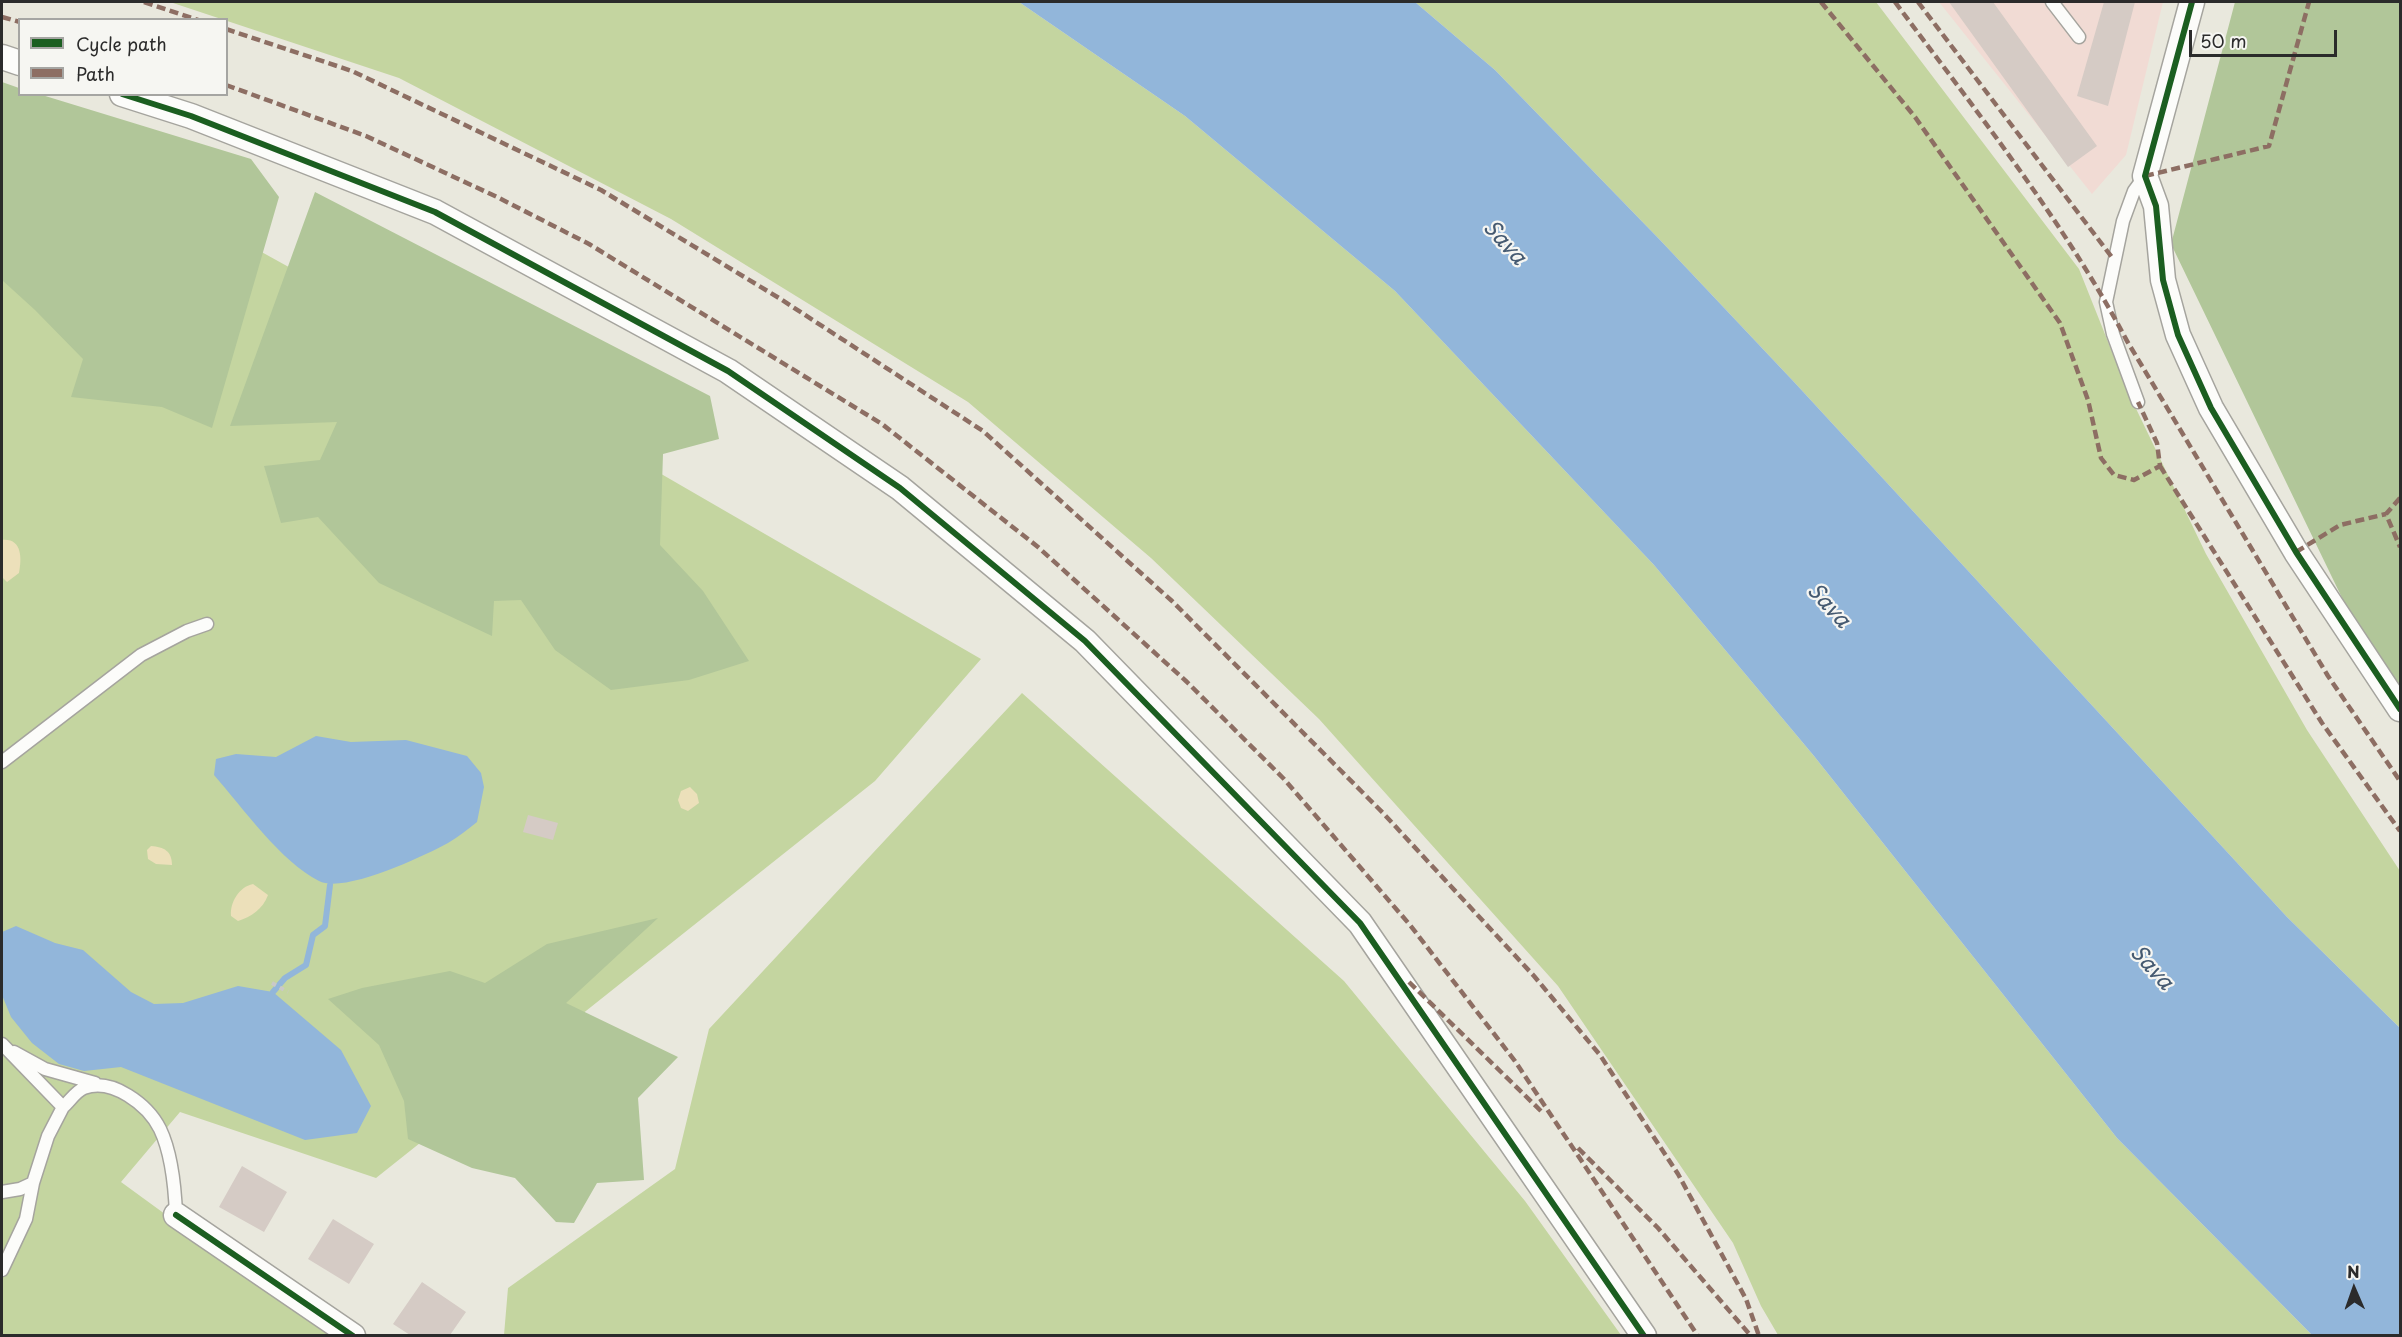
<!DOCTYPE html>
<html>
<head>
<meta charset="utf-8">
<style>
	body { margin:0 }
	#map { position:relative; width:2402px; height:1337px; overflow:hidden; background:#e9e8dd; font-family:"Playpen Sans",sans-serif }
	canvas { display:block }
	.frame { position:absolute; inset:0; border:3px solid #2b2b2b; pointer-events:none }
	.legend { position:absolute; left:18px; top:18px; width:210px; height:78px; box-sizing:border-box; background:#f6f6f2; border:2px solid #a5a5a2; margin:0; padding:8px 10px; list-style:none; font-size:18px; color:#2b2b2b }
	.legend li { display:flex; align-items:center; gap:12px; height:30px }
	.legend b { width:30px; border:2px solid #a5a5a2 }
	.north { position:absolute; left:2324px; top:1259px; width:60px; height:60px; -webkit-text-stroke:4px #f6f6f2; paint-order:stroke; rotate:358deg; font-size:16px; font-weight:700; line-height:24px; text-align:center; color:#2b2b2b }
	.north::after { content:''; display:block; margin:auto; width:21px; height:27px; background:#2b2b2b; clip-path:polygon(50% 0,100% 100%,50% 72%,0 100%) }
	.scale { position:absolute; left:2189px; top:30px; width:148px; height:27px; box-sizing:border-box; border:3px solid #2b2b2b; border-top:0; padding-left:8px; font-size:18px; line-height:21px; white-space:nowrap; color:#2b2b2b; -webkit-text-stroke:4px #f6f6f2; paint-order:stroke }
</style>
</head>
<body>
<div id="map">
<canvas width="2402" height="1337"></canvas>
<div class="frame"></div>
<ul class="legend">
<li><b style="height:8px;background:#1b5e20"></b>Cycle path</li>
<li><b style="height:8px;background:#8d6e63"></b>Path</li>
</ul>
<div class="north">N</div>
<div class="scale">50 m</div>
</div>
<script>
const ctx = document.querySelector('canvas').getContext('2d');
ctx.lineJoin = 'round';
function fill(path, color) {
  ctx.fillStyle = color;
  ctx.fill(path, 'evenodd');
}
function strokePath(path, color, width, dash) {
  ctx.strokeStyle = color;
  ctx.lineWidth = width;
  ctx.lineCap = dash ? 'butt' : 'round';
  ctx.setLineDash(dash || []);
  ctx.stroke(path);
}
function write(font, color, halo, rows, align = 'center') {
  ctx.font = font + ' "Playpen Sans",sans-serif';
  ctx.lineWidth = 4.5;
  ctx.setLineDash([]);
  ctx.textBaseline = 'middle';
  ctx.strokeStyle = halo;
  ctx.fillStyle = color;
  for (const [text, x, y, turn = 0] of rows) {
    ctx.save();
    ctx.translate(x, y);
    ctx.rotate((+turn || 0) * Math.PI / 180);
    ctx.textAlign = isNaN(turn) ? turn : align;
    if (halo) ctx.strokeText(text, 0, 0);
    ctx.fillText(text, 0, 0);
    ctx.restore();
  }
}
fill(new Path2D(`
	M1939 2H2163L2126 155 2092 194Z`), '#f1dbd4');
fill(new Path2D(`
	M170 2H1019L1185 116 1395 291 1654 565 1814 756 2117 1138 2312 1335H1778L1761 1306 1733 1243 1558 986 1319 719 1151 558 968 402 671 219 399 78Z
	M1415 2H1876L2079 269 2128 392 2206 554 2307 730 2400 871V1028L2287 917 1795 383 1661 241 1495 70Z
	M2 137 220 229 625 453 981 659 875 781 376 1178 180 1112 121 1182 331 1335H2Z
	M1022 693 1344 981 1525 1201 1621 1335H504L508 1288 675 1169 709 1029Z`), '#c4d5a0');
fill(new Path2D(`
	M2235 2H2400V685L2359 633 2171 244Z
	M2 82 19 88 20 94 42 95 251 159 279 197 212 428 162 407 71 397 83 359 35 310 2 280Z
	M315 192 710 396 719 439 663 454 660 545 703 591 749 661 689 680 611 690 555 650 521 600 494 601 492 636 379 583 318 517 281 523 264 466 320 460 337 422 230 426Z
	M658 918 566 1003 678 1057 638 1098 644 1180 597 1183 574 1223 556 1222 515 1178 472 1168 408 1139 404 1101 379 1045 328 999 362 988 450 971 485 983 547 944Z`), '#b1c699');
fill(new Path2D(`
	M2 540C22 538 22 558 19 573L7 582 2 577Z
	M690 787 697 794 699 803 688 811 681 808 678 800 681 791Z
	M151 846C164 847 172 851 172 865L156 864 148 859 147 850Z
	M253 884 268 895C263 909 251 917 238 921L231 916C230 902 239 887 253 884Z`), '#ece0ba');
fill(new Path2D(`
	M1019 2H1415L1495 70 1661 241 1795 383 2287 917 2400 1028V1335H2312L2117 1138 1814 756 1654 565 1395 291 1185 116Z
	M316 736 351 742 406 740 467 756 481 773 484 787 477 822C468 829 458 837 448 843 424 856 344 894 319 881 281 862 243 808 214 775L216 759 236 754 276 757Z
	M16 926 55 943 83 950 131 992 154 1004 183 1003 238 986 273 992 341 1050 371 1106 357 1133 305 1140 121 1067 84 1071 59 1064 32 1043 11 1017 2 995V932Z`), '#92b6da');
strokePath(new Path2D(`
	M273 992 285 978 306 965 313 935 325 926 330 885`), '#92b6da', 6);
fill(new Path2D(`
	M1949 2H1993L2097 146 2068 167Z
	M2104 2H2135L2108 106 2077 96Z
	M528 815 558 823 553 840 523 832Z
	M242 1166 287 1192 264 1232 219 1207Z
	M333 1219 374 1244 349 1284 308 1259Z
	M422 1282 466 1312 450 1335H410L393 1324Z`), '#d5cbc5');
const service = new Path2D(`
	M2052 2 2079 37
	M2138 402 2113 334 2106 302 2123 221 2134 191 2145 176
	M2 762 141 655 187 631 207 624
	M2 1044 63 1107 48 1136 33 1183 20 1189 2 1192
	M14 1052 45 1069 95 1083
	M63 1107C69 1102 76 1091 84 1088 112 1077 148 1105 160 1129 172 1154 175 1188 176 1215
	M2 1270 26 1219 33 1183`);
const minor = new Path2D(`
	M2192 2 2145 176 2156 206 2163 280 2178 335 2211 408 2296 552 2400 709
	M2 57 20 63
	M122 94 191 116 435 212 728 371 900 488 1085 641 1360 923 1644 1336
	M176 1215 353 1336`);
strokePath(service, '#a5a49e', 15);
strokePath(minor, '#a5a49e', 27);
strokePath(new Path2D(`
	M272 983 288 992`), '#cac9c7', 4, [4.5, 4.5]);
strokePath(service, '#fcfcfa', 12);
strokePath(minor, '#fcfcfa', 24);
strokePath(new Path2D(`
	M144 2 198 20
	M1821 2 1915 117 2060 323 2088 400 2101 458 2114 475 2134 480 2160 466 2157 443 2138 402
	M1895 2C1976 111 2063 220 2127 341L2328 676 2400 781
	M1918 2 2114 260
	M2 17 20 22
	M226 29 352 71 601 190 779 298 983 431 1172 601 1383 813 1534 976 1600 1055 1678 1174 1746 1299 1759 1336
	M226 85 366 136 497 197 589 244 882 424 1038 547 1187 682 1284 779 1410 925 1515 1061 1698 1336
	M2145 176 2269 146 2309 2
	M2160 466 2322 723 2400 831
	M2400 498 2386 514 2400 547
	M2296 552 2340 525 2386 514
	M1409 982 1544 1114
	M1578 1148 1658 1228 1751 1336`), '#8d6e63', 4.5, [9, 4.5]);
strokePath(new Path2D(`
	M2192 2 2145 176 2156 206 2163 280 2178 335 2211 408 2296 552 2400 709
	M122 94 191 116 435 212 728 371 900 488 1085 641 1360 923 1644 1336
	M176 1215 353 1336`), '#1b5e20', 6);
write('italic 22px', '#455a71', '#f6f6f2', [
	["Sava",1504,243,48],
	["Sava",1828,606,48],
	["Sava",2151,968,48]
]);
</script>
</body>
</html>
